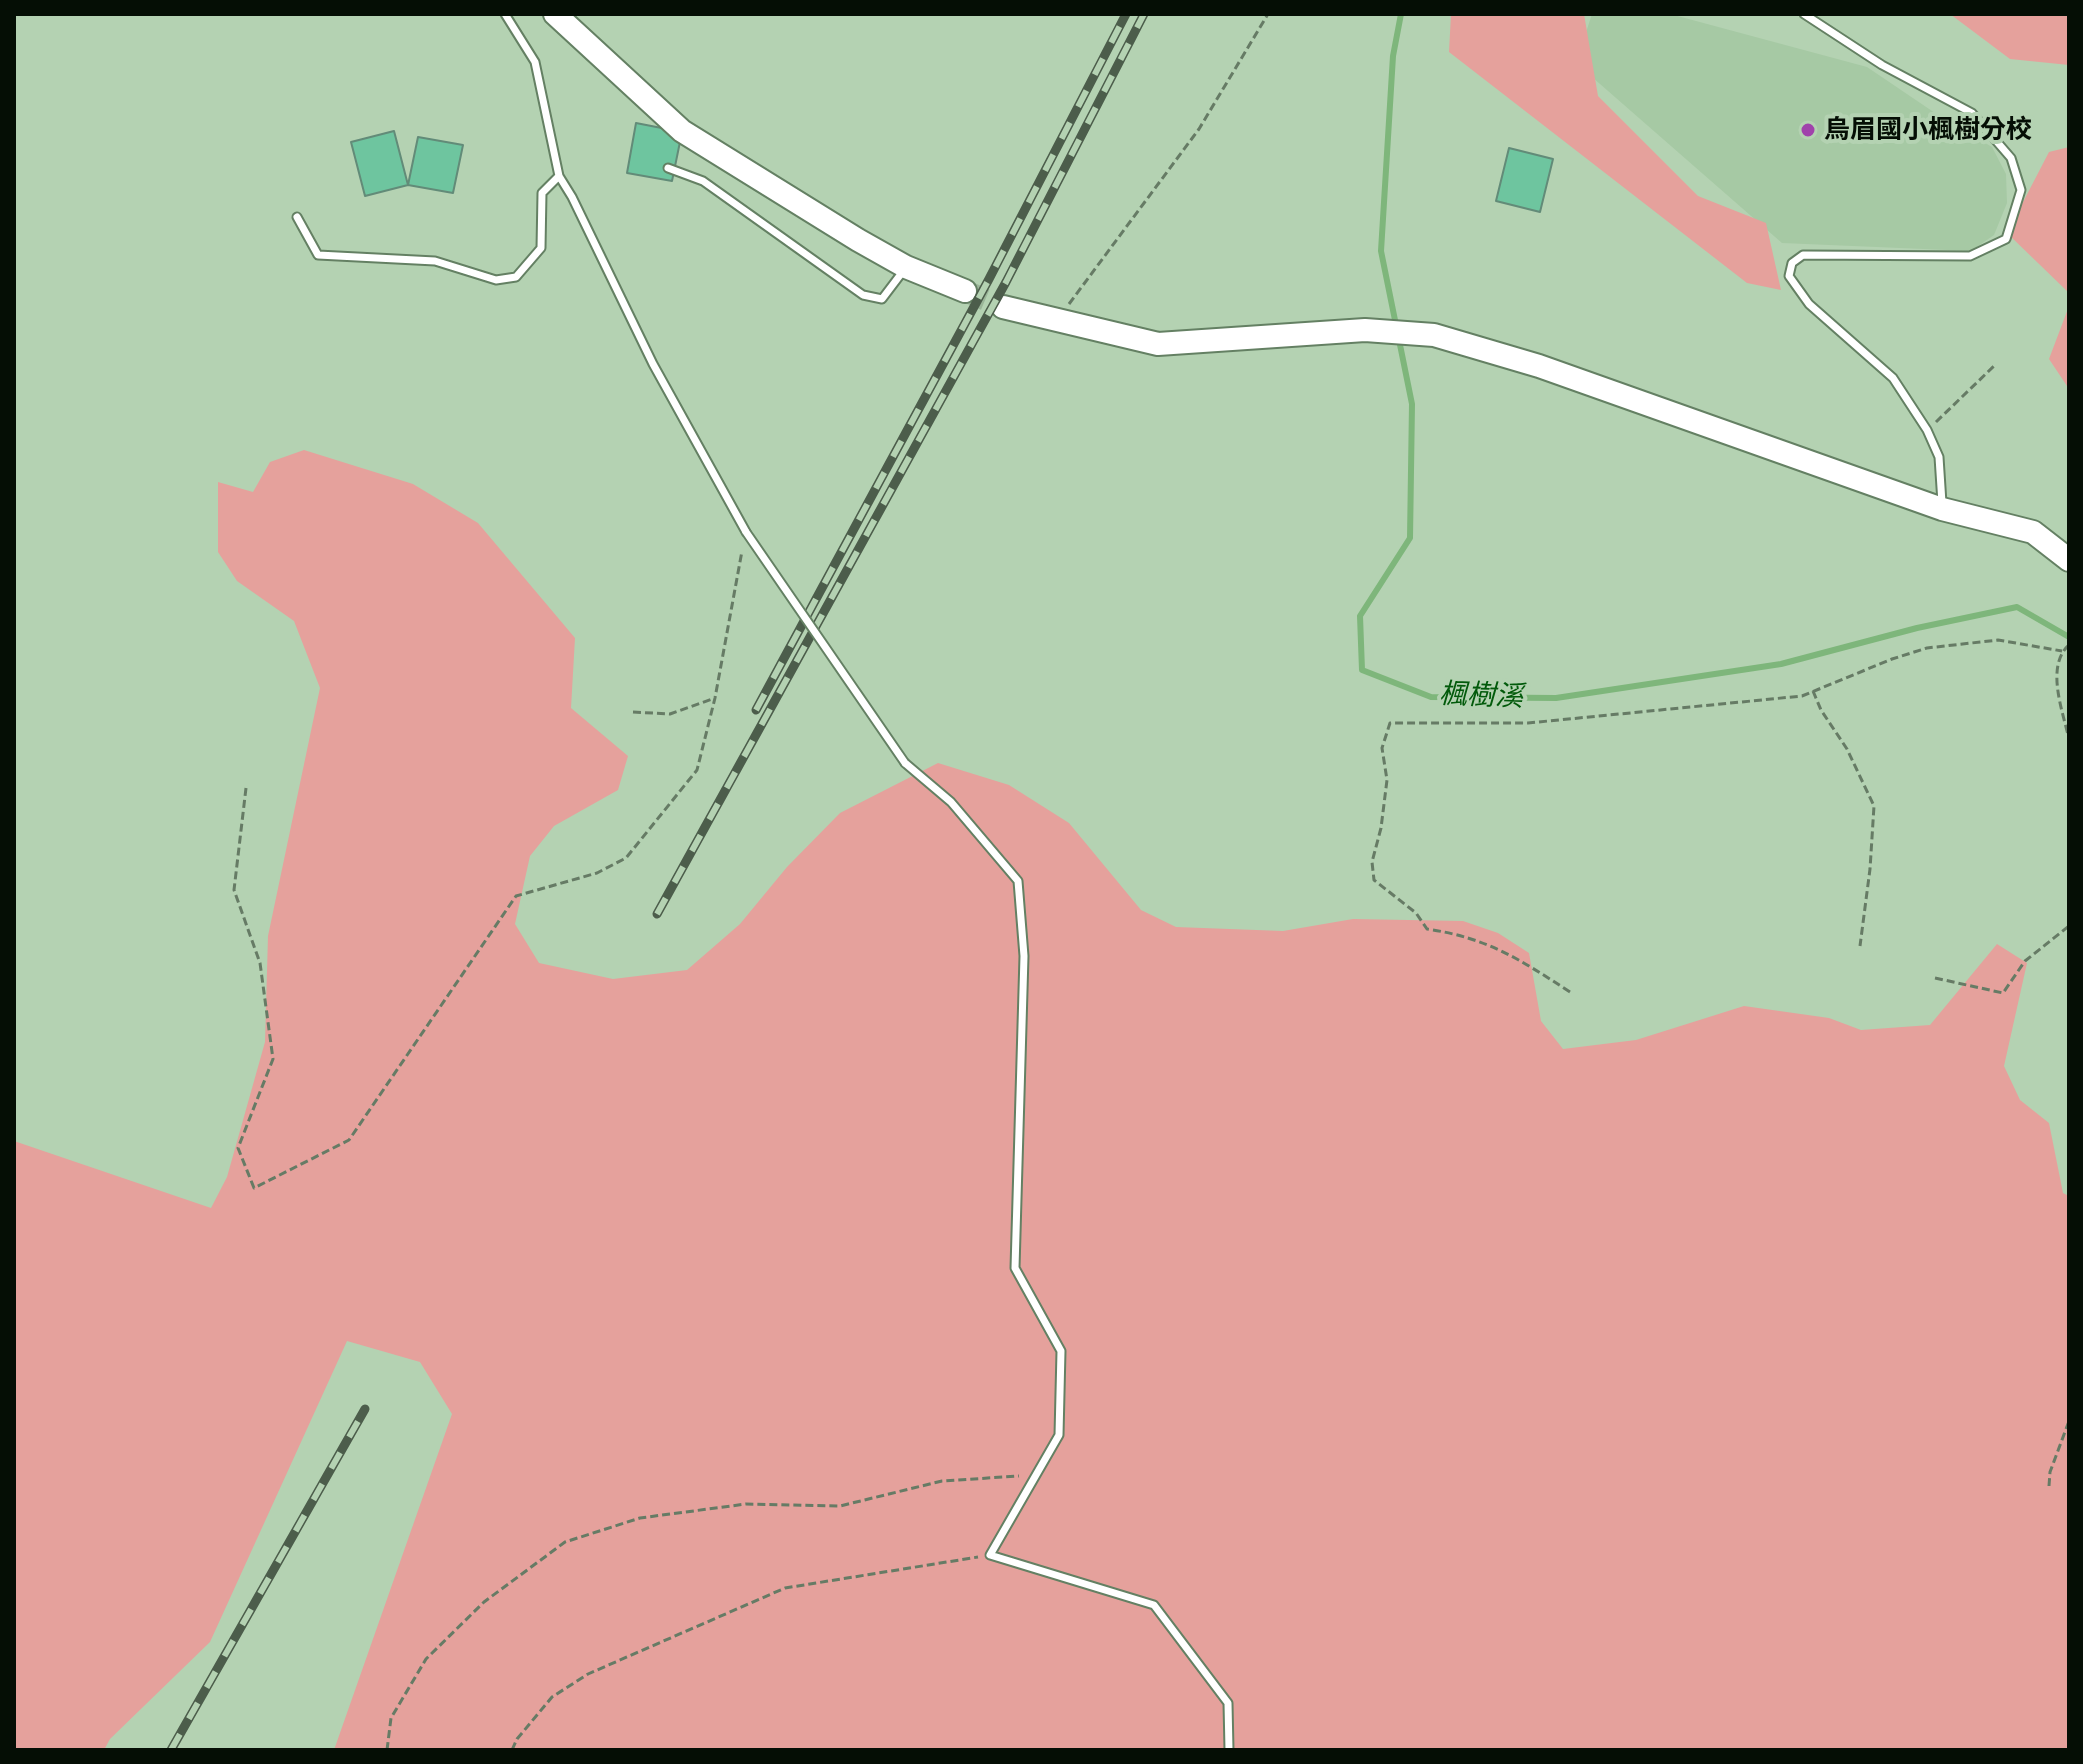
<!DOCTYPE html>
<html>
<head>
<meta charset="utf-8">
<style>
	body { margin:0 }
	#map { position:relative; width:2083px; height:1764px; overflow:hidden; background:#b4d2b2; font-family:"Work Sans",sans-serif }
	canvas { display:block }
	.frame { position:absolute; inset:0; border:16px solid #050e05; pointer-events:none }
</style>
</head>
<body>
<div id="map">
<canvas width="2083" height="1764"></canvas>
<div class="frame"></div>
</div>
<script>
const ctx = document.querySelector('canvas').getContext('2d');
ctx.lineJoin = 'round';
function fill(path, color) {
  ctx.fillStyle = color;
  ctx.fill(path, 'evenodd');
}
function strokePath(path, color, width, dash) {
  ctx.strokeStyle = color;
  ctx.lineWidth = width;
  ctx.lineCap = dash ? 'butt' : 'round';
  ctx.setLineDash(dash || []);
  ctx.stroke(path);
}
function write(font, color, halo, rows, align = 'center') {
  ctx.font = font + ' "Work Sans","Noto Sans TC",sans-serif';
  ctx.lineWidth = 8;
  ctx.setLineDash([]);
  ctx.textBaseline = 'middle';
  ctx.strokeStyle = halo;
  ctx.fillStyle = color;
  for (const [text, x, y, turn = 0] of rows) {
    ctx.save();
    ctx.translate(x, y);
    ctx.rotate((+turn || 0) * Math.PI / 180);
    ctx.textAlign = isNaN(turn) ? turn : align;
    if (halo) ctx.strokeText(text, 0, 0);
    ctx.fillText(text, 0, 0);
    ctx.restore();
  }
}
fill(new Path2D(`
	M1592 14H1670L1867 67 1935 113 1992 147 2006 174 2007 203 1994 235 1971 251 1782 243 1576 63Z`), '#a6c9a4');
fill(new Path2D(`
	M1451 14H1584L1598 96 1698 196 1766 223 1781 290 1747 283 1449 52Z
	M1950 14H2069V65L2010 59Z
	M2069 147V293L2007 233 2049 152Z
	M2069 306V389L2049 359Z
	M304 450 413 484 478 523 575 638 571 708 628 756 618 790 554 826 530 856 515 924 539 963 613 979 687 970 740 924 787 867 840 813 938 763 1009 785 1069 823 1141 910 1176 927 1283 931 1353 919 1463 921 1498 933 1529 953 1541 1021 1563 1049 1636 1040 1744 1006 1829 1018 1861 1030 1930 1025 1997 944 2027 963 2004 1066 2020 1100 2049 1123 2063 1193 2069 1196V1750H334L452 1414 420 1362 347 1341 210 1642 110 1739 104 1750H14V1141L211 1208 227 1177 265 1042 268 936 320 688 294 621 237 581 218 552V482L253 492 270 462Z`), '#e5a19c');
strokePath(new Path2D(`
	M1401 14 1393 56 1381 251 1412 404 1410 538 1360 616 1362 670 1431 697 1556 698 1781 664 1917 628 2017 607 2069 637`), '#7eb67b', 6);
const building = new Path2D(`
	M636 123 682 132 672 181 627 173Z
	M394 131 408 185 365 196 351 142Z
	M418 137 463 145 453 193 408 185Z
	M1509 148 1553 159 1540 212 1496 201Z`);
fill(building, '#6ec59f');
strokePath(building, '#628b78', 2);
strokePath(new Path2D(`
	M965 291 1003 307`), '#9ab598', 22, [22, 11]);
const lane = new Path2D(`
	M505 14 535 62 559 176 572 197 653 364 746 532
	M1804 14 1882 65 1972 113 2011 158 2021 190 2006 239 1970 256 1803 255 1792 263 1789 276 1809 304 1893 378 1927 430 1939 457 1942 503
	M668 168 703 181 863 295 882 299 904 270
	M297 217 318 255 435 261 496 280 516 277 541 248 542 193 559 176
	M905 763 951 802 1018 881 1024 956 1015 1268 1061 1351 1059 1435 990 1555 1154 1605 1228 1703 1229 1750`);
const secondary = new Path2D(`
	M555 14 682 131 858 240 906 267 965 291
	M1003 307 1158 344 1365 330 1434 335 1539 366 1942 509 2033 532 2069 560`);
strokePath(lane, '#648063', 11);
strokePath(secondary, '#648063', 26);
strokePath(new Path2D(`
	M1069 304 1199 129 1268 14
	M1936 422 1994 366
	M2069 645C2045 666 2063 712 2069 739
	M1813 691 1821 710 1847 749 1874 806 1870 869 1860 946
	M633 712 670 714 715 698
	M246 788 234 890 260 963 273 1059 238 1148 254 1188 349 1140 516 896 597 873 626 858 697 770 715 698 742 551
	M1935 978 2003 993 2025 961 2069 926
	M1570 992C1519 959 1488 938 1427 929L1416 913 1374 880 1372 862 1381 828 1387 780 1382 748 1390 723H1528L1802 696 1892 659 1927 648 1998 640 2062 651
	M2049 1486 2050 1472 2069 1421
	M387 1750 391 1718 426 1659 484 1602 565 1542 640 1518 746 1504 840 1506 942 1481 1019 1476
	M512 1750 517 1739 552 1697 588 1674 785 1588 978 1557`), '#667b65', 3, [8, 4]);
strokePath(lane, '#fff', 7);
strokePath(secondary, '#fff', 22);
const rail = new Path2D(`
	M756 710 989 279 1126 14
	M657 914 1006 282 1144 14
	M171 1750 365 1409`);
strokePath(rail, '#4c5d4b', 9);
strokePath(rail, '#b4d2b2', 6, [18]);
const laneBridge = new Path2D(`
	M746 532 905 763`);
strokePath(laneBridge, '#648063', 11, []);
strokePath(laneBridge, '#fff', 7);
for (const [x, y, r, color] of [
	[1808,130,8,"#a042ab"]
]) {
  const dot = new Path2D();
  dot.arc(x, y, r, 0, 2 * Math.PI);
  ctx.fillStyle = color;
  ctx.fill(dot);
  strokePath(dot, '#b4d2b2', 3);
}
write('bold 26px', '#050e05', '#b4d2b2', [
	["烏眉國小楓樹分校",1824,130]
], 'left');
write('italic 28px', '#025a0b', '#b4d2b2', [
	["楓樹溪",1481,696,2]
]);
</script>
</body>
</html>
